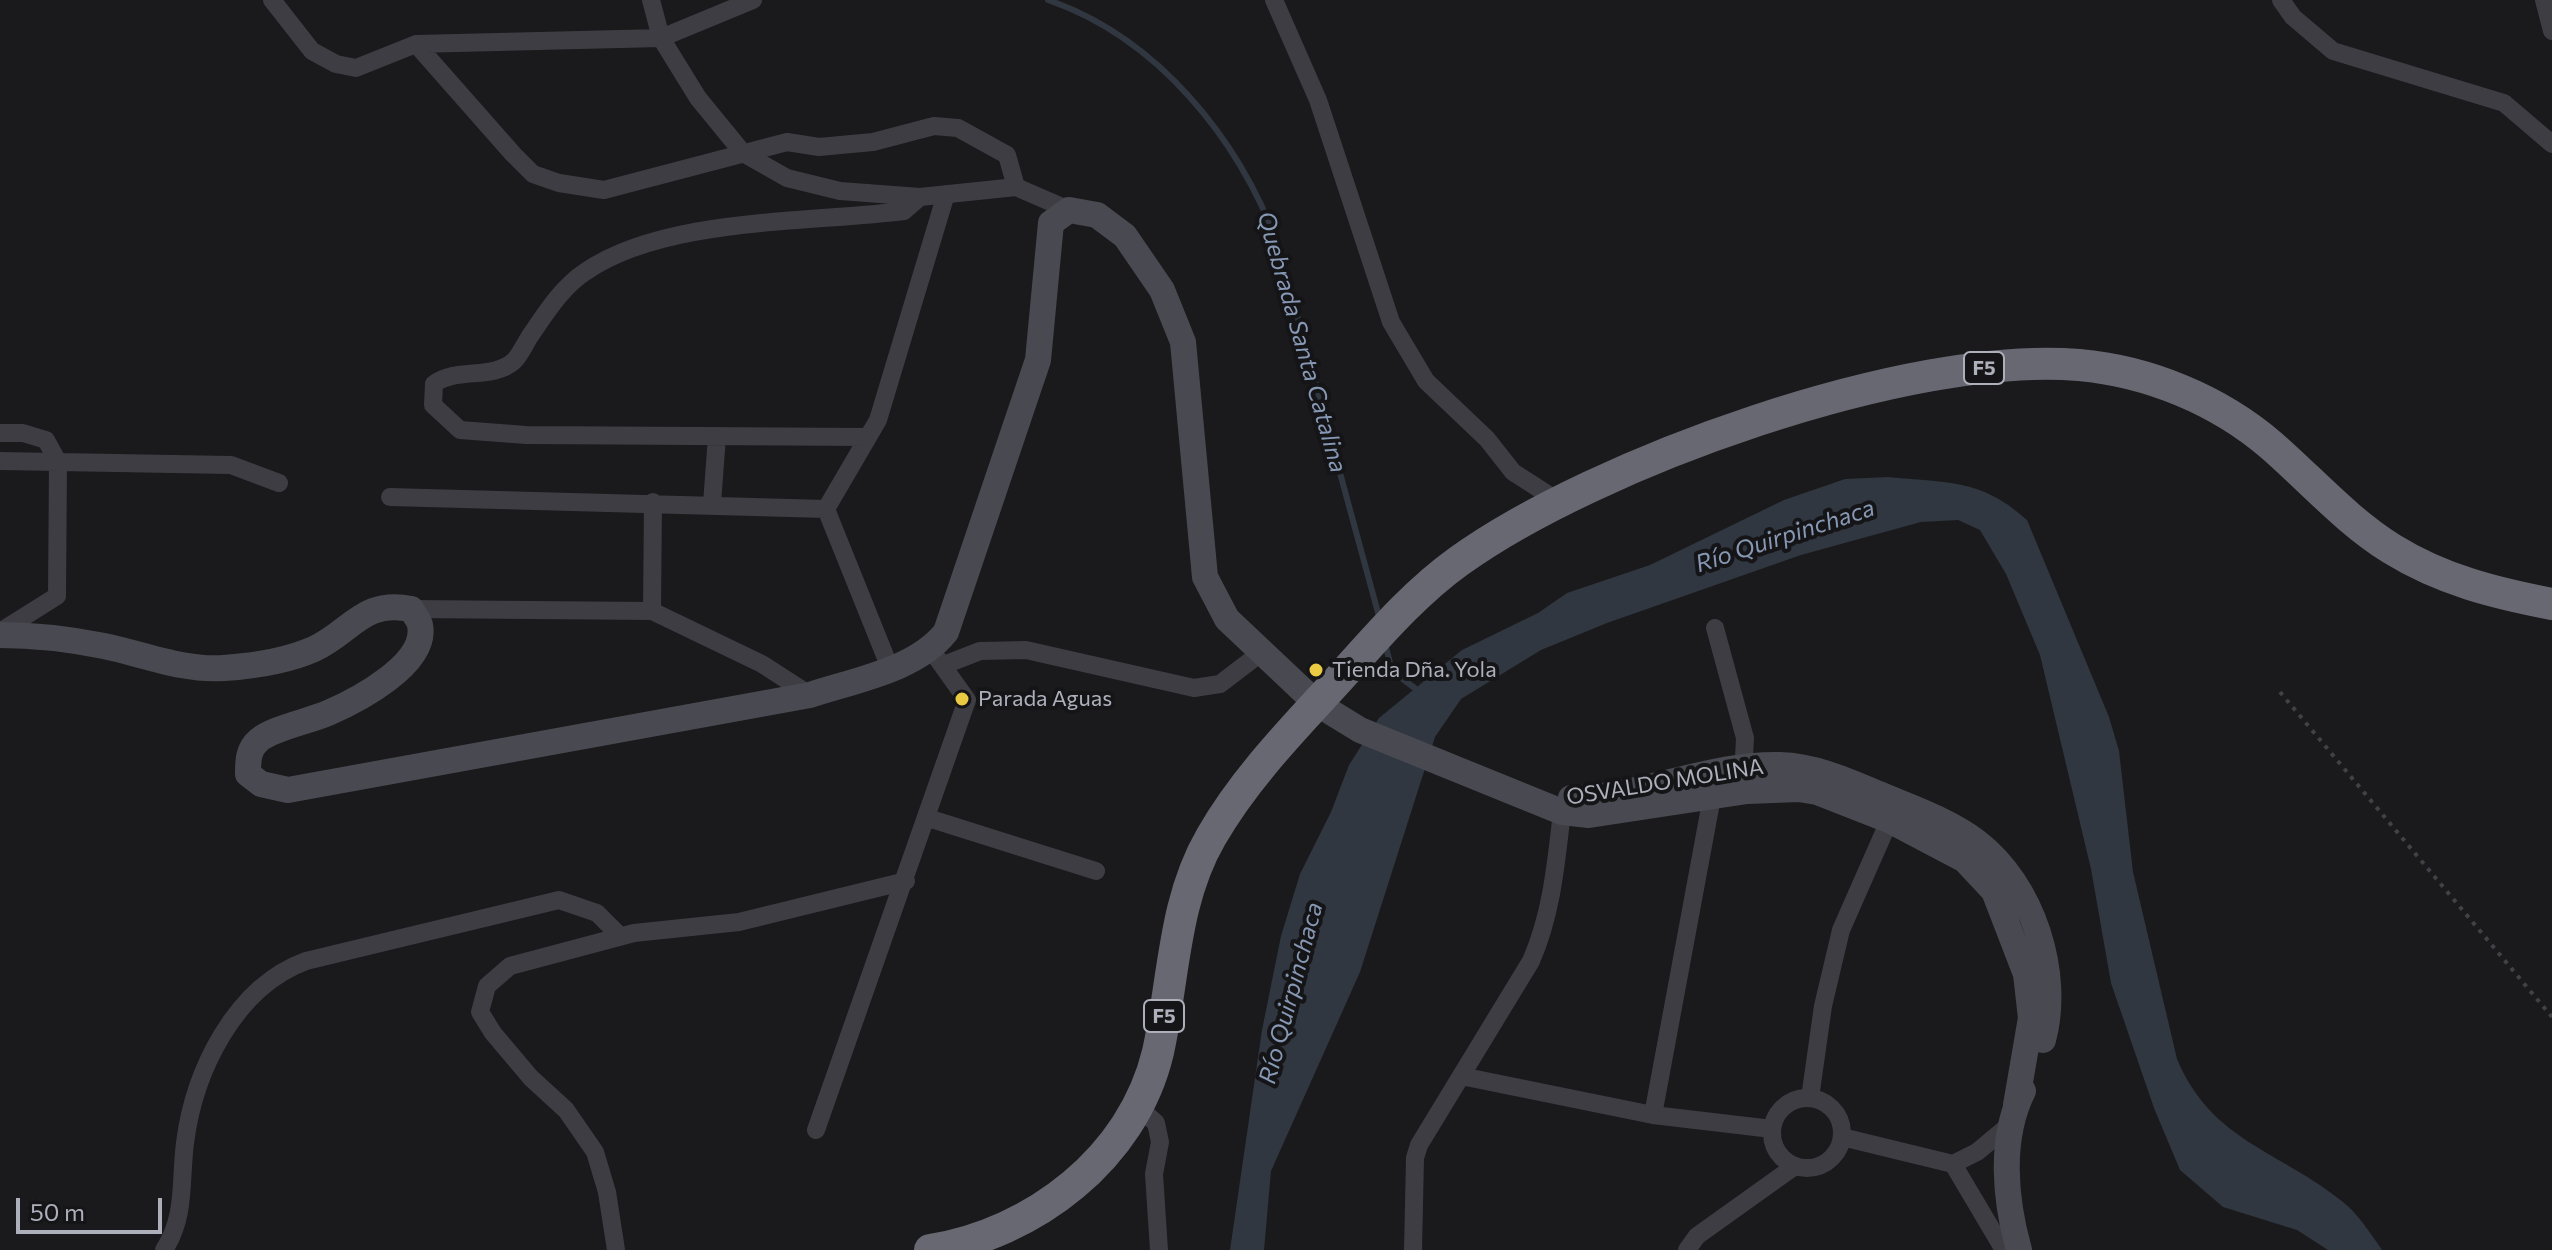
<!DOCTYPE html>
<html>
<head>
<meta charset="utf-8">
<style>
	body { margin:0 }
	#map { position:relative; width:2552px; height:1250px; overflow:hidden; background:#1a1a1c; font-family:Commissioner,sans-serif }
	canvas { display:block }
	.scale { position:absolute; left:16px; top:1198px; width:146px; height:36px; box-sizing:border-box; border:4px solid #adafbb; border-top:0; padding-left:10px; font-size:24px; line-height:28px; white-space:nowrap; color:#adafbb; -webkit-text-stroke:6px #151517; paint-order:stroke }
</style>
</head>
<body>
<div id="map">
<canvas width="2552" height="1250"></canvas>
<div class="scale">50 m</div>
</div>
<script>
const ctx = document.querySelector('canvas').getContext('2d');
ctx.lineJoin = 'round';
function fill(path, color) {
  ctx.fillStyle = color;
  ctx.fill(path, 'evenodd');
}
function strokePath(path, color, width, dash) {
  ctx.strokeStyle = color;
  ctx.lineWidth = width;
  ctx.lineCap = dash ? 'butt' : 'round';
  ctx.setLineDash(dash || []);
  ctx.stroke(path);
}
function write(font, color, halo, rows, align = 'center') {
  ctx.font = font + ' Commissioner,sans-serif';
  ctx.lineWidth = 8;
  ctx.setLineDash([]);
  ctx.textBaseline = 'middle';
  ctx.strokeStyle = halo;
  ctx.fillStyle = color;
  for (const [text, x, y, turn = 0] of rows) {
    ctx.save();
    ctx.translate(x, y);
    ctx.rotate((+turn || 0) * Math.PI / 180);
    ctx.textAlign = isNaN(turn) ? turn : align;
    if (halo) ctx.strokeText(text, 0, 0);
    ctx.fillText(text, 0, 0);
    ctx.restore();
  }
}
fill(new Path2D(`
	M1888 477C1946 483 1981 478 2027 520L2109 717 2119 751 2133 872 2177 1059C2212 1142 2279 1150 2343 1202 2358 1214 2371 1234 2382 1250H2328L2297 1230 2223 1207 2180 1170 2154 1108 2111 983 2091 869 2040 655 2006 574 1980 530 1958 520 1921 522 1801 555 1607 623 1541 650 1461 699 1435 737 1360 972 1271 1171 1264 1250H1230L1262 1030 1281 936 1300 874 1331 812 1349 765 1379 718 1462 650 1538 613 1567 593 1650 565 1784 500 1845 479Z`), '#303740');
strokePath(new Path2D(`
	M1048 0C1158 38 1239 139 1278 245L1380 620
	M1385 643 1392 671 1420 692`), '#303740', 6);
strokePath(new Path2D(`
	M2280 692 2552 1017`), '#414248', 4, [4, 6]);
strokePath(new Path2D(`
	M272 0 312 51 336 64 356 68 416 44 661 38 753 0
	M651 0 661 38 698 98 743 153 787 178 840 191 920 197 1016 187 1069 210
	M1274 0 1318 100 1391 322 1426 381 1487 439 1513 472 1558 501
	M2281 0 2293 17 2333 51 2504 103 2552 144
	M2544 0 2552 31
	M416 44 513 154 533 174 559 183 604 190 787 142 819 147 873 142 934 126 958 128 1007 155 1016 187
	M0 433H23L46 440 58 462 231 465 279 483
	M868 437 526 435 460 430 433 405 434 384C456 367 493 380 514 361 520 355 525 344 530 336 546 313 562 287 585 272 664 217 810 223 904 211L920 197
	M0 461 58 462 57 596 0 632
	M390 497 826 509 890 668
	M712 504 717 436
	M826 509 878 420 946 194
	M411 609 652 611 762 664 810 695
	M652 611 653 502
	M1715 628 1745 738 1743 777
	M944 665 980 651 1026 650 1194 688 1220 684 1262 652
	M928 818 1096 871
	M1461 1076 1653 1115 1772 1129
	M1810 1098 1823 1006 1841 930 1893 812
	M1772 1133a35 35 0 1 1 70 0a35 35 0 1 1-70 0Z
	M1136 1105 1156 1123 1160 1142 1154 1174 1159 1250
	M1653 1115 1712 797 1709 789
	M816 1130 967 700 932 651
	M1842 1137 1953 1164 1977 1152 2012 1123
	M1953 1164 2004 1250
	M164 1250C186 1216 180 1182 185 1143 194 1071 235 987 306 961L559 900 597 913 620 936
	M616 1250 607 1192 595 1152 566 1110 531 1078 493 1033 480 1012 487 986 510 966 634 933 739 922 906 881
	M1413 1250 1415 1158 1419 1145 1531 961C1552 913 1556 863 1562 812
	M1687 1250 1697 1236 1795 1166`), '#3d3d43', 18);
strokePath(new Path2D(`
	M0 635C35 635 69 639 104 646 143 654 183 671 224 668 253 666 287 661 314 649 351 632 363 599 411 609 414 614 419 620 420 625 428 664 356 701 328 713 310 721 273 728 259 740 248 749 248 761 248 774L261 784 288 790 810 695C855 680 916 670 946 632L1038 360 1051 223 1069 210 1097 215 1125 236 1162 290 1183 342 1205 577 1227 619 1316 703 1360 730 1562 812 1589 815 1747 791 1799 789 1817 792 1891 821 1965 860 1994 891 2026 974 2031 1018 2016 1105
	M1571 798C1641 798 1710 763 1780 765 1815 766 1848 781 1879 794 1912 808 1948 820 1977 842 2033 885 2061 973 2043 1040
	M2019 1250C2005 1200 1999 1139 2023 1091`), '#494a51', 26);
strokePath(new Path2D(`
	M930 1250C1033 1234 1133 1158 1158 1052 1174 980 1173 902 1211 837 1244 779 1293 729 1338 680 1376 638 1413 594 1459 561 1595 463 1910 350 2079 365 2148 371 2219 400 2272 446 2312 481 2347 521 2392 549 2442 580 2495 593 2552 604`), '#676872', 32);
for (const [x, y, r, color] of [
	[1316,670,8,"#ebca43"],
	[962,699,8,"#ebca43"]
]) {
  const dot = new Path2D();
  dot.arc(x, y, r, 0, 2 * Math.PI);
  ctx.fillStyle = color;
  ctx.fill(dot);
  strokePath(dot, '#151517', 3);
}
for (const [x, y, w] of [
	[1984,368,40],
	[1164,1016,40]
]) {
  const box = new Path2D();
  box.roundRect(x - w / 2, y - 16, w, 32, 6);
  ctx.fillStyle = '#151517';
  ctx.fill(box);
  strokePath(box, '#adafbb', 2);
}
write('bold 20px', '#adafbb', null, [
	["F5",1984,368],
	["F5",1164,1016]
]);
write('22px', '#adafbb', '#151517', [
	["Tienda Dña. Yola",1332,670],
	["Parada Aguas",978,699]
], 'left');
write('22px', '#adafbb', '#151517', [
	["OSVALDO MOLINA",1665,782,-9]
]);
write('italic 24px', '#8698b4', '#151517', [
	["Quebrada Santa Catalina",1302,342,74],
	["Río Quirpinchaca",1785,536,-18],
	["Río Quirpinchaca",1291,993,-75]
]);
</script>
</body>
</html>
